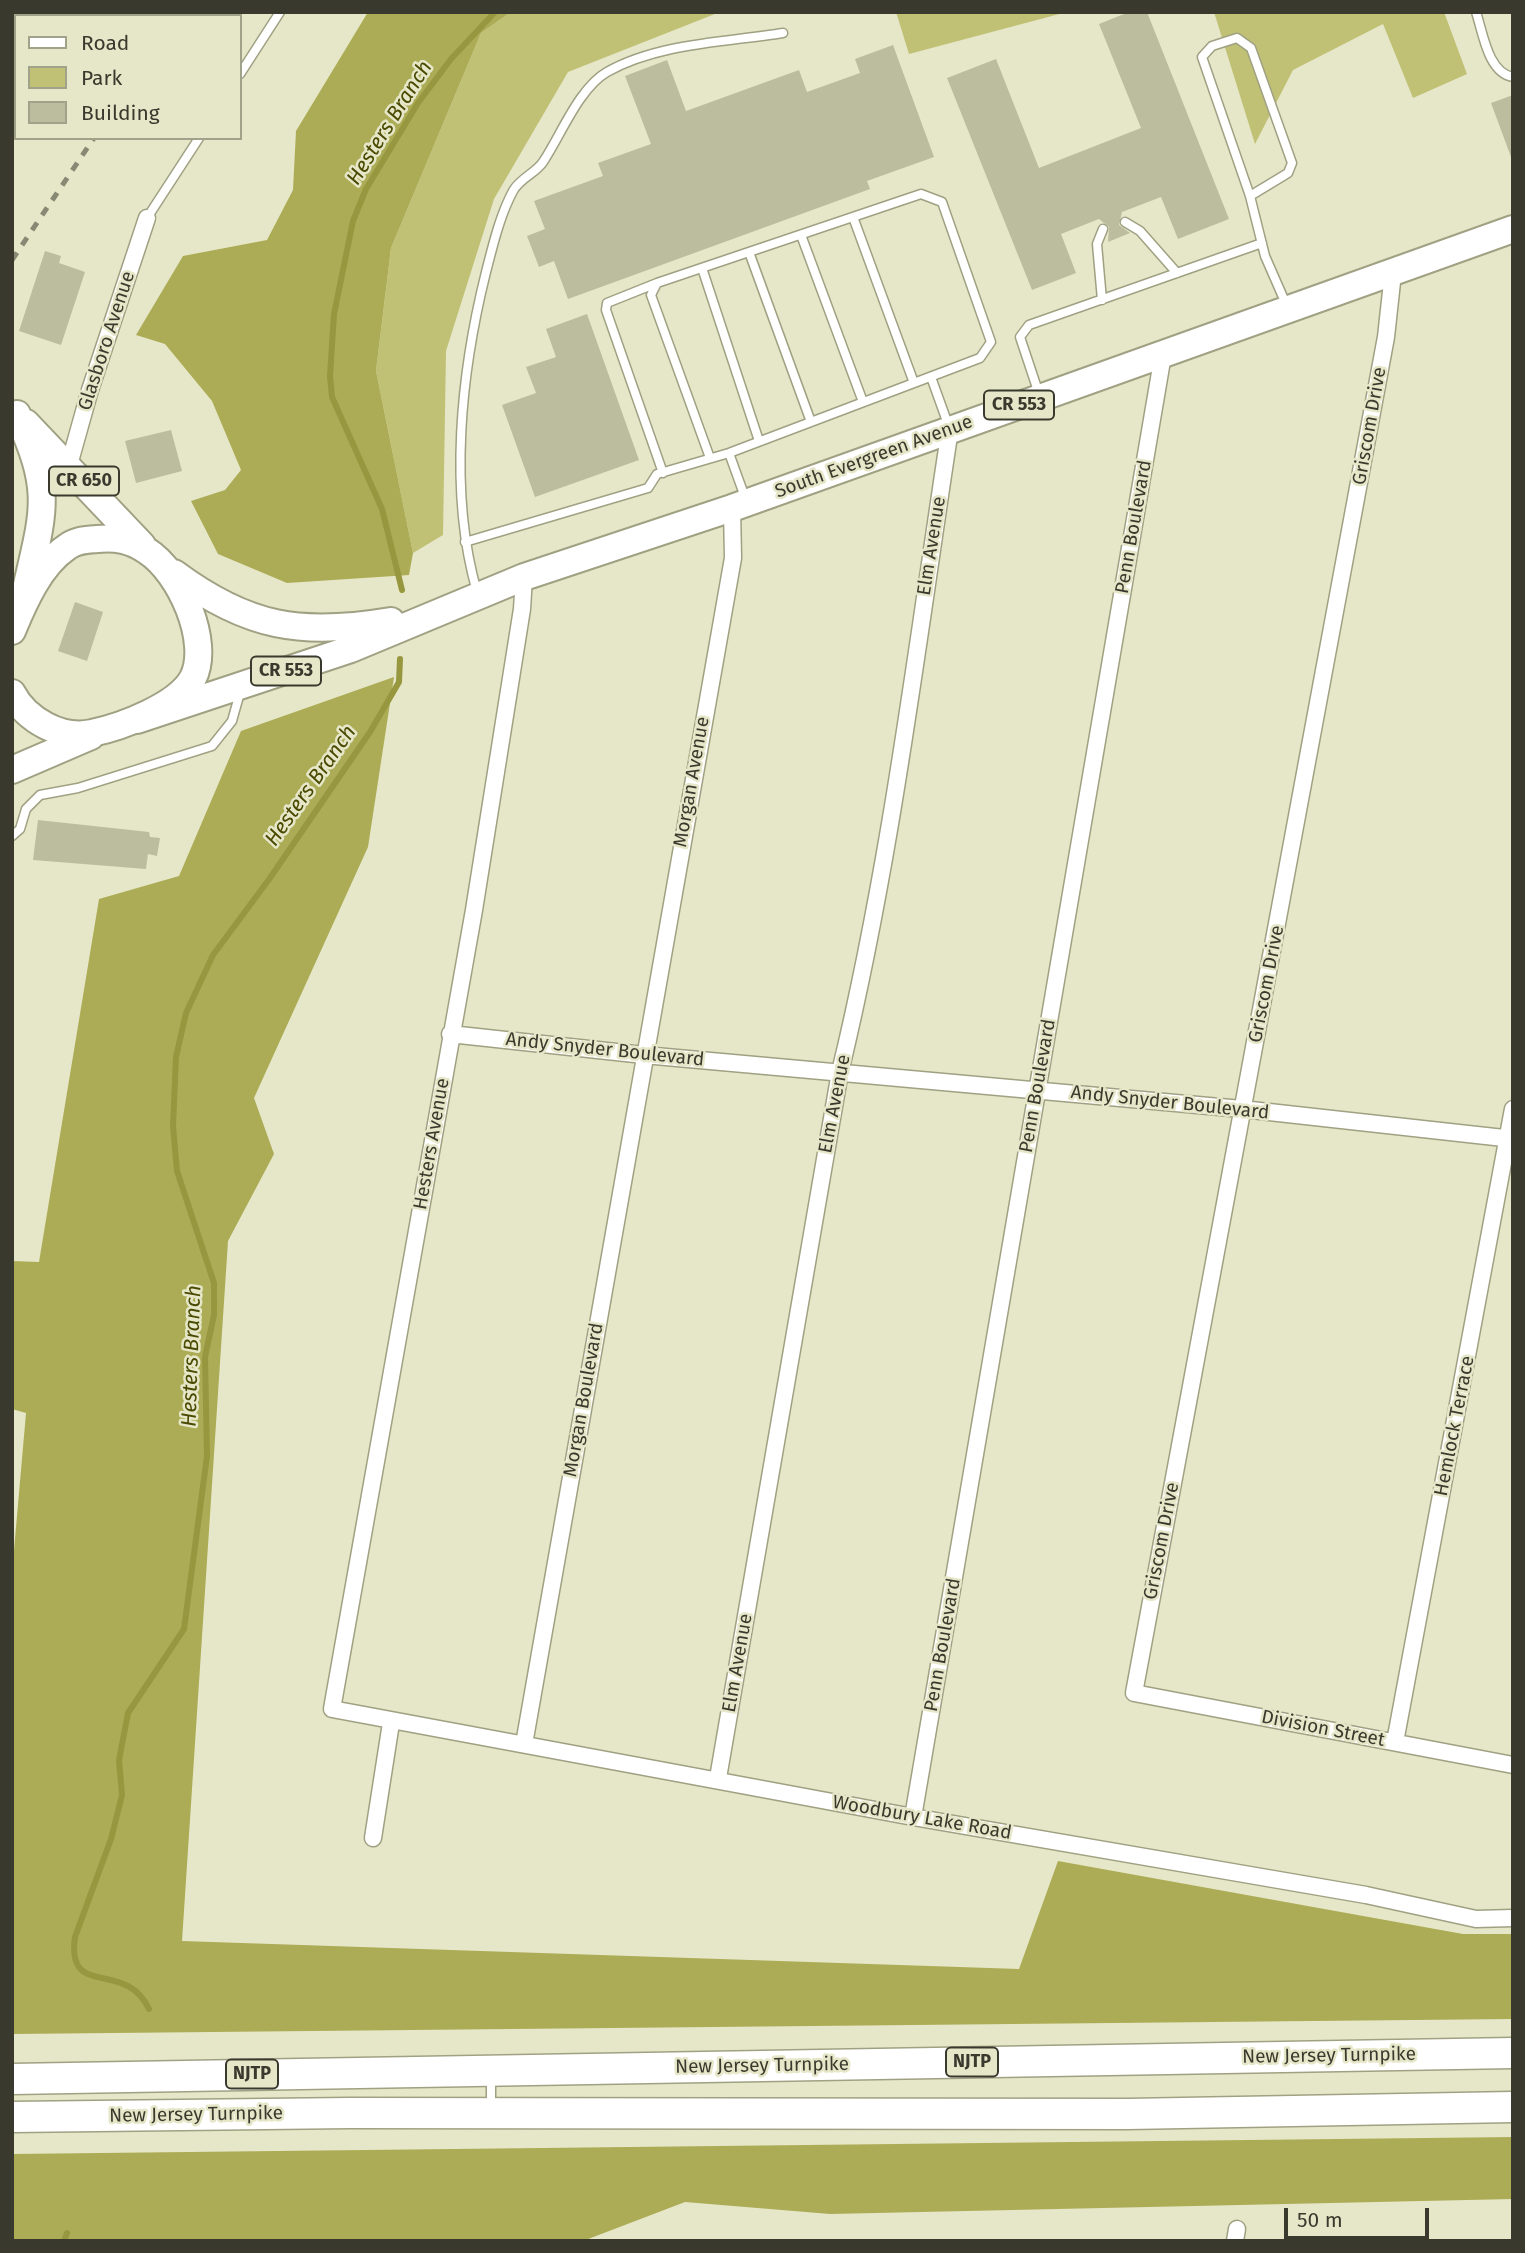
<!DOCTYPE html>
<html>
<head>
<meta charset="utf-8">
<style>
	body { margin:0 }
	#map { position:relative; width:1525px; height:2253px; overflow:hidden; background:#e6e7c8; font-family:"Fira Sans",sans-serif }
	canvas { display:block }
	.frame { position:absolute; inset:0; border:14px solid #393a2d; pointer-events:none }
	.legend { position:absolute; left:14px; top:14px; width:228px; height:126px; box-sizing:border-box; background:#e6e7c8; border:2px solid #a1a28a; margin:0; padding:9px 12px; list-style:none; font-size:21px; color:#393a2d }
	.legend li { display:flex; align-items:center; gap:14px; height:35px }
	.legend b { width:35px; border:2px solid #a1a28a }
	.scale { position:absolute; left:1284px; top:2208px; width:145px; height:32px; box-sizing:border-box; border:4px solid #393a2d; border-top:0; padding-left:9px; font-size:21px; line-height:24px; white-space:nowrap; color:#393a2d; -webkit-text-stroke:5px #e6e7c8; paint-order:stroke }
</style>
</head>
<body>
<div id="map">
<canvas width="1525" height="2253"></canvas>
<div class="frame"></div>
<ul class="legend">
<li><b style="height:9px;background:#fff"></b>Road</li>
<li><b style="height:19px;background:#c0c175"></b>Park</li>
<li><b style="height:19px;background:#bcbd9f"></b>Building</li>
</ul>
<div class="scale">50 m</div>
</div>
<script>
const ctx = document.querySelector('canvas').getContext('2d');
ctx.lineJoin = 'round';
function fill(path, color) {
  ctx.fillStyle = color;
  ctx.fill(path, 'evenodd');
}
function strokePath(path, color, width, dash) {
  ctx.strokeStyle = color;
  ctx.lineWidth = width;
  ctx.lineCap = dash ? 'butt' : 'round';
  ctx.setLineDash(dash || []);
  ctx.stroke(path);
}
function write(font, color, halo, rows, align = 'center') {
  ctx.font = font + ' "Fira Sans",sans-serif';
  ctx.lineWidth = 5;
  ctx.setLineDash([]);
  ctx.textBaseline = 'middle';
  ctx.strokeStyle = halo;
  ctx.fillStyle = color;
  for (const [text, x, y, turn = 0] of rows) {
    ctx.save();
    ctx.translate(x, y);
    ctx.rotate((+turn || 0) * Math.PI / 180);
    ctx.textAlign = isNaN(turn) ? turn : align;
    if (halo) ctx.strokeText(text, 0, 0);
    ctx.fillText(text, 0, 0);
    ctx.restore();
  }
}
fill(new Path2D(`
	M511 12H720L568 72 494 199 446 351 443 535 413 553 376 371 391 248 481 33Z
	M896 12H1067L909 54Z
	M1214 12H1444L1467 74 1413 98 1383 24 1293 70 1255 144Z`), '#c0c175');
fill(new Path2D(`
	M368 12H511L481 33 391 248 376 371 413 553 409 575 287 583 218 554 191 501 225 490 241 470 212 401 165 344 136 335 183 256 267 240 293 190 296 131Z
	M394 677 368 847 254 1098 274 1154 228 1241 182 1941 1019 1969 1058 1861 1463 1934H1513V2019L12 2034V1573L26 1413 12 1409V1261L39 1262 99 899 179 876 241 731Z
	M1513 2137V2199L830 2214 685 2202 583 2241H12V2154Z`), '#acac56');
strokePath(new Path2D(`
	M402 590 382 509 332 397 330 376 334 314 353 221 366 189 418 103 451 59 495 12
	M149 2009C125 1958 66 2000 75 1937L111 1839 122 1795 119 1760 128 1713 184 1629 207 1456 205 1357 214 1315V1283L177 1171 173 1126 176 1057 186 1013 213 955 270 878 370 732 399 682 400 659
	M64 2241 67 2233`), '#979740', 6);
fill(new Path2D(`
	M1129 12H1147L1229 219 1178 239 1161 197 1122 212 1119 225 1130 233 1108 242 1109 227 1099 219 1061 234 1076 273 1032 290 947 78 996 59 1039 168 1141 128 1099 24Z
	M893 45 934 157 867 181 870 189 568 299 554 261 539 267 527 236 545 229 534 201 603 176 598 163 651 144 625 76 667 60 686 111 799 70 807 92 860 73 855 59Z
	M1513 95V157H1511L1491 103Z
	M45 251 61 256 59 263 85 272 61 345 19 331Z
	M587 314 639 460 535 497 502 405 536 393 526 367 556 357 546 329Z
	M171 430 182 471 136 483 125 441Z
	M75 602 103 612 87 661 58 651Z
	M38 820 149 832 150 837 160 838 157 856 148 854 146 869 33 860Z`), '#bcbd9f');
const lane = new Path2D(`
	M1476 12C1483 33 1488 73 1513 77
	M240 74 280 12
	M1250 196 1288 173 1292 163 1251 48 1237 38 1212 46 1202 57 1250 196 1265 256 1286 304
	M853 217 914 383
	M147 218 199 138
	M1125 222 1140 231 1177 273
	M801 235 863 402
	M749 252 811 422
	M702 268 759 441
	M657 283 607 303 606 310 663 473
	M1102 300 1097 244 1103 229
	M931 377 949 427
	M1039 394 1020 337 1029 325 1262 243
	M729 453 746 500
	M465 542 648 488 657 474 729 453 980 358 991 342 942 202 921 194 657 283 651 295 710 458
	M477 592C448 491 461 372 486 272 493 245 500 215 513 191 520 178 536 173 543 162 561 135 579 88 607 72 658 43 727 42 783 33
	M12 836 20 829 26 809 40 795 78 788 212 746 232 721 241 689
	M491 2109V2077`);
const street = new Path2D(`
	M1393 273 1386 337 1134 1693 1513 1765
	M69 465 90 390 147 218
	M524 577 522 609 474 910 332 1709 913 1817 1366 1895 1476 1919 1513 1918
	M450 1034 644 1055 1242 1109 1513 1139
	M1395 1742 1513 1109
	M524 1744 733 558 732 508
	M718 1778 840 1072C891 861 917 644 950 429
	M913 1817 1163 355
	M373 1838 391 1723
	M1235 2241 1237 2229`);
const secondary = new Path2D(`
	M46 16 51 12
	M12 39 16 37`);
const primary = new Path2D(`
	M17 414C53 491 44 510 26 589
	M26 423 142 545
	M174 573C248 628 301 636 391 621
	M12 631C24 602 40 565 67 547 76 540 86 540 97 539 116 537 131 540 147 551 180 572 211 642 193 678 178 706 121 727 92 733 62 740 26 720 12 693
	M137 720 351 649 524 577 732 508 1513 229
	M12 770 91 736`);
const highway = new Path2D(`
	M12 2079 1513 2053
	M12 2117 350 2113 1128 2114 1513 2107`);
strokePath(lane, '#a0a183', 11);
strokePath(street, '#a0a183', 19);
strokePath(secondary, '#a0a183', 26);
strokePath(primary, '#a0a183', 30);
strokePath(highway, '#a0a183', 33);
strokePath(lane, '#fff', 8);
strokePath(street, '#fff', 16);
strokePath(secondary, '#fff', 23);
strokePath(primary, '#fff', 26);
strokePath(highway, '#fff', 30);
strokePath(new Path2D(`
	M178 16 180 12
	M12 260 94 138`), '#888974', 5, [9, 9]);
for (const [x, y, w] of [
	[1019,405,70],
	[84,481,70],
	[286,671,70],
	[972,2062,52],
	[252,2074,52]
]) {
  const box = new Path2D();
  box.roundRect(x - w / 2, y - 14.5, w, 29, 5);
  ctx.fillStyle = '#e6e7c8';
  ctx.fill(box);
  strokePath(box, '#393a2d', 2);
}
write('bold 18px', '#393a2d', null, [
	["CR 553",1019,405],
	["CR 650",84,481],
	["CR 553",286,671],
	["NJTP",972,2062],
	["NJTP",252,2074]
]);
write('19px', '#393a2d', '#e6e7c8', [
	["Glasboro Avenue",107,341,-72],
	["Griscom Drive",1370,426,-80],
	["South Evergreen Avenue",874,457,-20],
	["Penn Boulevard",1134,527,-80],
	["Elm Avenue",932,546,-81],
	["Morgan Avenue",692,782,-80],
	["Griscom Drive",1267,984,-79],
	["Andy Snyder Boulevard",605,1050,6],
	["Penn Boulevard",1038,1086,-80],
	["Andy Snyder Boulevard",1170,1103,6],
	["Elm Avenue",835,1104,-79],
	["Hesters Avenue",432,1144,-80],
	["Morgan Boulevard",584,1400,-80],
	["Hemlock Terrace",1455,1426,-79],
	["Griscom Drive",1162,1541,-79],
	["Penn Boulevard",943,1645,-80],
	["Elm Avenue",738,1663,-80],
	["Division Street",1323,1729,11],
	["Woodbury Lake Road",922,1818,10],
	["New Jersey Turnpike",1329,2056,-1],
	["New Jersey Turnpike",762,2066,-1],
	["New Jersey Turnpike",196,2115,-1]
]);
write('italic 21px', '#4a4901', '#e6e7c8', [
	["Hesters Branch",390,123,-58],
	["Hesters Branch",311,786,-55],
	["Hesters Branch",192,1356,-88]
]);
</script>
</body>
</html>
